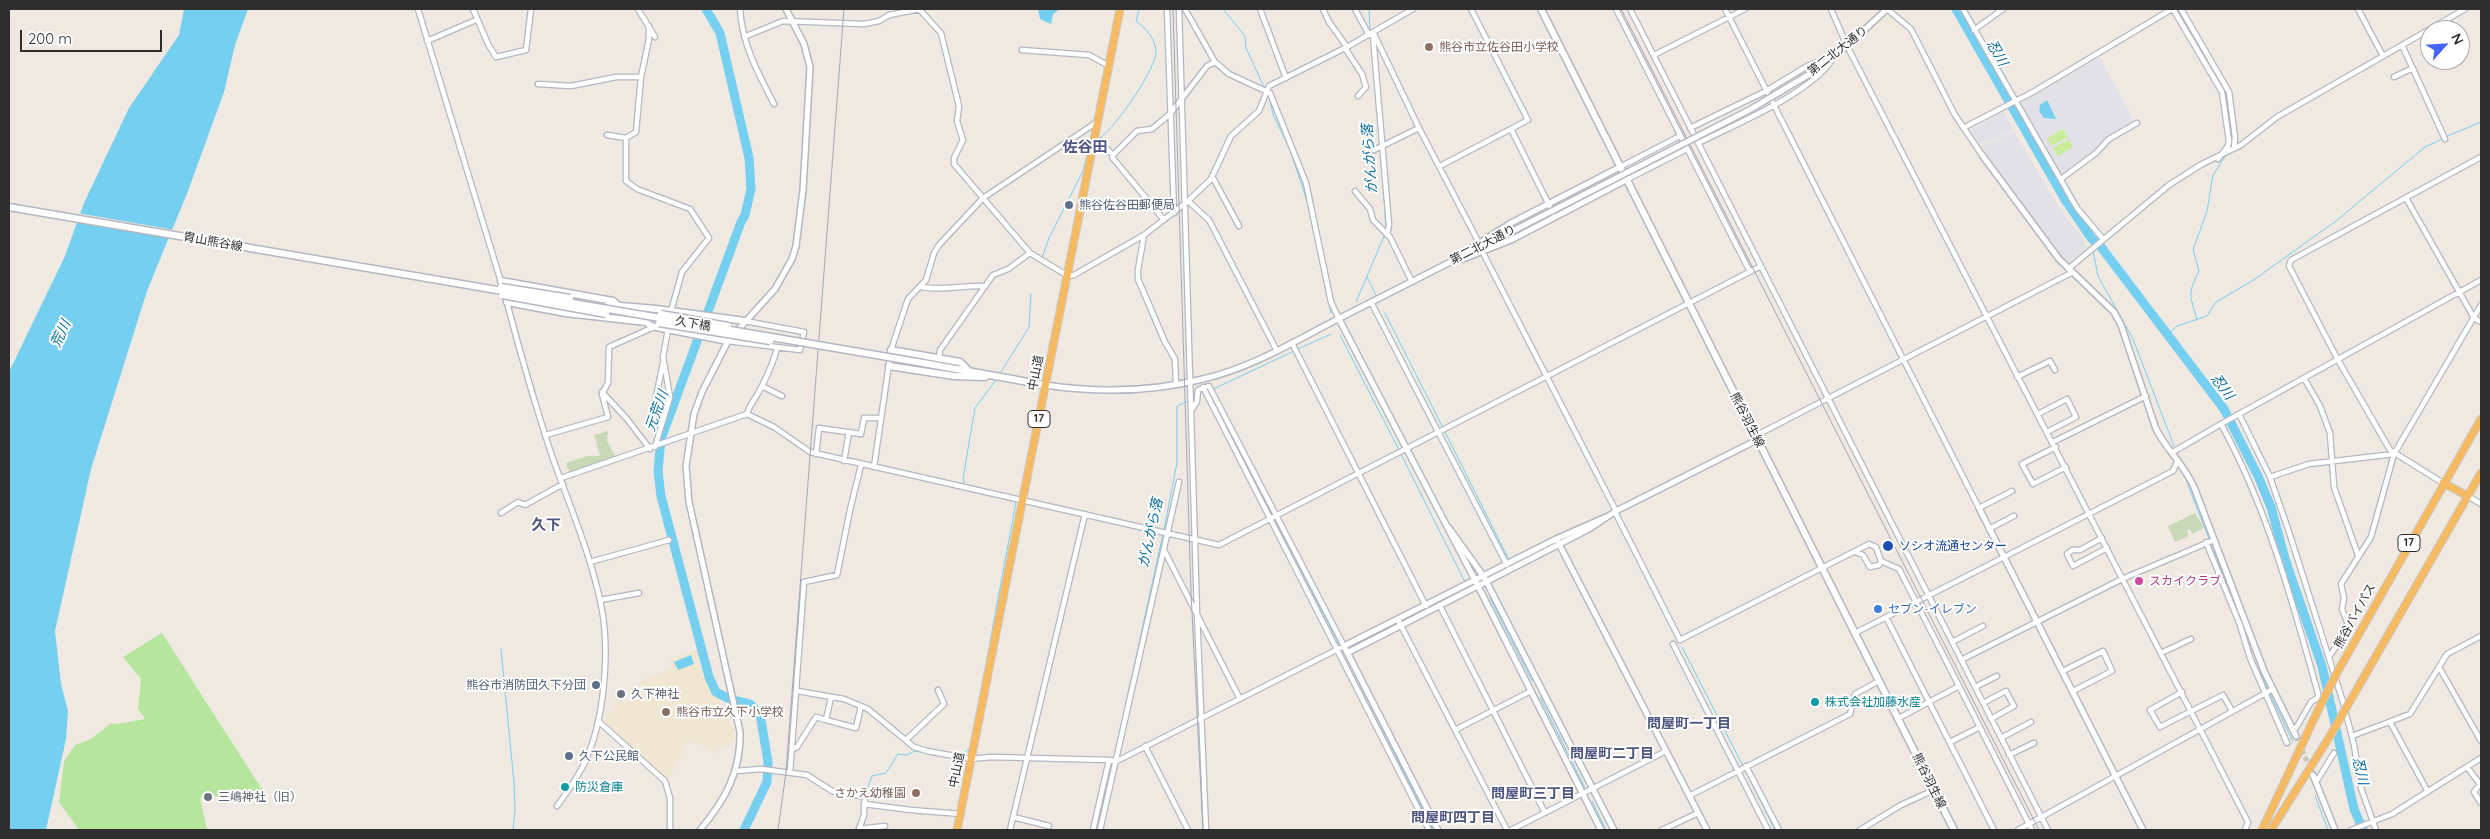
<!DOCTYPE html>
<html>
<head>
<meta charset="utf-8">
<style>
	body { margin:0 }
	#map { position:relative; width:2490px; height:839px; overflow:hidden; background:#efe9e1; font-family:Quicksand,sans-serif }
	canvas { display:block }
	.frame { position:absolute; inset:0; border:10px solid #2e2e2e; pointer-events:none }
	.north { position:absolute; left:2420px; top:20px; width:50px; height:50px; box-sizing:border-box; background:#fff; border:1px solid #ababab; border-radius:50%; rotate:64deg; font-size:14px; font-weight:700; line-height:20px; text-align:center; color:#2e2e2e }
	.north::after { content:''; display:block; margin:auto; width:18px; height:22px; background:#4264fb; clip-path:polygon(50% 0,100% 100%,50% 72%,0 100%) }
	.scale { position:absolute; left:20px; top:30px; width:142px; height:22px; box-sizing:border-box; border:2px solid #2e2e2e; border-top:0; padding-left:6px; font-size:15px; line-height:18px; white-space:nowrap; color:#2e2e2e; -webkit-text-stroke:4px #fff; paint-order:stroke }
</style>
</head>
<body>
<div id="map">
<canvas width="2490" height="839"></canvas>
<div class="frame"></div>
<div class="north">N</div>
<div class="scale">200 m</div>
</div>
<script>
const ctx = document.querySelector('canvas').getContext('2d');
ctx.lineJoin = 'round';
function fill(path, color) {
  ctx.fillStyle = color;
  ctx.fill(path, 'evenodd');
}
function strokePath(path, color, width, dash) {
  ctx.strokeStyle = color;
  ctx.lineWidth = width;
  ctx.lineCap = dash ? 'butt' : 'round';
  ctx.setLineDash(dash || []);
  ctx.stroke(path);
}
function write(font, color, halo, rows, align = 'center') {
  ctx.font = font + ' Quicksand,"Noto Sans JP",sans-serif';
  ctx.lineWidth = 4;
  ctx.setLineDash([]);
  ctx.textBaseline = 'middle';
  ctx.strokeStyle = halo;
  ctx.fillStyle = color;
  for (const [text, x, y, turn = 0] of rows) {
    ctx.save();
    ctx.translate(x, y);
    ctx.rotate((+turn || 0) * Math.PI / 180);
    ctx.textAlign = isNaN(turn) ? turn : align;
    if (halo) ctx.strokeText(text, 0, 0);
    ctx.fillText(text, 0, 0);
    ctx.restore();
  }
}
fill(new Path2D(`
	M2100 57 2134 122 2112 135 2097 147 2095 152 2061 176 2019 104Z
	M2004 111 2013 131 1981 145 1970 130Z
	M2014 132 2067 220 2082 236 2087 249 2067 264 1981 146Z`), '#e3e1e8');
fill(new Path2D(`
	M698 649 700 668 707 686 721 698 720 708 733 729 734 741 712 753 700 744 687 742 667 780 604 723 616 699 625 703 638 697 637 691 643 689 640 682 672 668 669 659Z`), '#f0e6d1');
fill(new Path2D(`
	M162 633 263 791 228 802 209 793 200 798 207 830H79L59 802 64 761 75 745 91 739 110 724 124 723 145 719 138 709 141 679 123 657Z`), '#b6e59e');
fill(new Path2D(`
	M608 431 607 441 616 458 570 474 566 463 588 456H600L594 435Z
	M2195 513 2204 528 2192 534 2190 529 2187 530 2189 536 2175 542 2168 526Z`), '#c8d9b8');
fill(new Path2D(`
	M2063 129 2068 137 2052 146 2047 138Z
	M2069 139 2073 147 2058 156 2053 148Z`), '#c9ec9a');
fill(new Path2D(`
	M184 9H248L235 45 224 92 188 191 147 291 91 469 55 631 61 684 68 711 66 739 46 830H9V372L65 256 84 203 129 108 179 35Z
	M1038 9H1060L1053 14 1051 24 1040 19Z
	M2047 100 2056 119 2044 118 2039 111 2040 105Z
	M691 655 694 664 678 670 674 662Z`), '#75cff0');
fill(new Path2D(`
	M77 213 175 230 172 237 75 221Z`), '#efe9e1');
strokePath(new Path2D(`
	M1223 9 1245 36 1246 48 1263 85
	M1369 9 1370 30
	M2177 9 2225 93 2232 148
	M1371 37 1380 142
	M1270 102 1274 117 1289 147 1308 204
	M2445 137 2481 122
	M1100 138C1115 128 1158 67 1156 50 1154 37 1146 29 1136 21L1139 9
	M1382 166 1386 230
	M1311 218 1331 313
	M2091 238 2092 247
	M2093 251 2098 276 2133 339 2174 446
	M1042 258 1049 238 1083 171 1089 147
	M1367 277 1376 295
	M1356 302 1385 234
	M1385 313 1443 428
	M2197 320C2190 294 2187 295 2199 271L2193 250 2207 211 2213 175 2226 155
	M2169 334 2177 326 2207 316 2216 302 2255 279 2336 221 2425 147 2442 139
	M1340 335 1399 450
	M1298 349 1331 334
	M1001 372 1029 327 1031 294
	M1209 391 1272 513
	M1207 392 1294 351
	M1445 432 1509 560
	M1401 454 1465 582
	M2185 477 2209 539
	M965 486 963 479 975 408 996 380
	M966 490 1016 502 971 744
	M1275 520 1339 644
	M1164 530 1177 462V406L1188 401
	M2211 543 2268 690
	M1490 598 1532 681
	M1682 647 1743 766
	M501 649 514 783 515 810 513 830
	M1343 651 1433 830
	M2270 694 2293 742
	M1540 697 1585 788
	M961 755 970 748
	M1114 758 1163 534
	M1745 770 1775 830
	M865 795 872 776 886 773 898 754 907 755 915 751 956 759
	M2315 796 2328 830
	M1592 801 1606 830
	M855 830 859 821
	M1098 830 1100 820`), '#75cff0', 1);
strokePath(new Path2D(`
	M706 9 720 33 749 158 751 189 745 215 741 222 661 439 658 471 661 496 709 677 716 692 727 698 750 704 760 714 768 762 767 782 744 830
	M1956 9 2064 198 2091 238 2101 247 2224 409 2258 476 2271 507 2285 559 2322 666 2354 809 2363 830`), '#75cff0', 9);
strokePath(new Path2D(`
	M2296 736 2313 775`), '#c8c4bd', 5, [5, 2.5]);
const minor = new Path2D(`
	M418 9 501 282
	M473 9 488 44 496 57 526 50 531 9
	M638 9 655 37
	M740 9C742 44 758 73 774 104
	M919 9 941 33 959 106 957 121 963 140 954 158V164L1030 253 1068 276 1074 275 1144 235 1188 201 1211 179 1231 136 1259 111 1269 86 1347 47 1413 9
	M1167 9 1174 213
	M1179 9 1197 613 1206 830
	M1185 9 1215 62 1229 74 1270 93 1306 183 1331 302 1339 319
	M1260 9 1286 78
	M1323 9 1329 22 1347 47
	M1355 9 1369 35
	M1616 9 1750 272
	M1630 9 2048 830
	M1725 9 1979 508 2012 491
	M1831 9 1847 46 2248 822 2245 830
	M1887 9 1911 29 1955 115 1982 155
	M1963 9 2077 208 2103 239
	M2173 9 2222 92 2229 141 2228 146 2218 159
	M2181 9 2229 92 2235 137 2234 148
	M2358 9 2383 56
	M1974 30 2003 9
	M1373 32 1419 128 1479 243
	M1373 36 1389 225 1387 235
	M744 37 783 21 864 24 879 21 889 15 920 9
	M427 41 476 20
	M2402 45 2445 139
	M1345 48 1362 74 1366 87 1358 96
	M1022 50 1089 55 1109 66
	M1654 55 1745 9
	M2394 77 2413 68
	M538 84 571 86 616 77H641
	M1690 128 1766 91 1809 65 1831 57
	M1963 128 2033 92 2172 9
	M1511 129 1555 217
	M607 135 626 138 636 132 641 77 649 39V26
	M626 138V181L637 189 690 209 709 238 682 272 671 311
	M1096 138 1113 155 1137 131 1152 129 1170 114 1207 66 1215 62
	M1698 143C1734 125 1817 91 1835 55
	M1374 150 1419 128
	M1113 155 1112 157 1164 220
	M1440 166 1528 120 1471 9
	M1620 167 1680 136
	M1212 176 1239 226
	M2061 179 2096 153 2109 139 2137 123
	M1626 180 1687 149
	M1355 191 1370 209 1373 220 1390 237 1412 282
	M2406 198 2474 318 2481 322
	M1188 201 1209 220 1277 351
	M1144 235 1138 270V279L1165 342 1175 359 1176 384
	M1482 251 1616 511
	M2068 269 2169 185 2202 164 2241 145 2277 117 2465 9
	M922 287C936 291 965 285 984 286
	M506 299C520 352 535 405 552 456 569 504 589 550 600 600 611 648 605 724 582 768 575 781 566 794 557 806
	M1371 302 1507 565
	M728 341 800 350 804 332 745 321
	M1292 343 1426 606
	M939 359 940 350 993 275 1008 269 1030 253
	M2017 377 2050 361 2055 370
	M2304 378 2320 406 2330 433 2334 487 2358 555
	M762 386 782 396
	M1203 387 1429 830
	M602 392 627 419 650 449
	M655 402 663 363
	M747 414C750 403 757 397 762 386 768 374 774 361 777 348
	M2038 414 2067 399 2076 417 2047 432
	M2239 414 2270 477 2289 532 2343 702 2354 745 2361 788 2376 830
	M2221 424 2481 280
	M546 435 608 417 602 394 608 383 609 347 654 327
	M1755 436 2071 273
	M2053 442 2146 396
	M655 447 670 397 663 357 668 329
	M2056 447 2022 464 2033 484 2066 467
	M2173 452 2221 424C2268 509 2293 604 2319 697L2311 702 2296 728 2292 729
	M816 454 819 428 861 434 864 418H881
	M844 461 849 432
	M874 467 891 350 908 299 926 280 934 253 939 245 983 198 1097 122
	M2270 477 2309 464 2394 454
	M561 478 747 414 774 427 810 452 1219 545 1761 266
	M2443 483 2390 450 2338 360 2289 266 2291 260 2481 157
	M2468 496 2481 504
	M1615 512 1680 640 1869 544 1876 547 1881 561
	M501 513 518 502 525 505 563 484
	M1989 529 2014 516
	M2102 538 2080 550H2072L2067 554 2073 566 2107 548
	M2206 542 2240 625 2250 658 2287 743
	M1164 550 1240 699
	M1855 552 1863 555 1870 567 1879 565 1881 561
	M1881 561 1899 569 1959 686 1899 718
	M590 562 669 540
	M600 600 639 593
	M1440 606 1545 813
	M1886 617 1994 830
	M1398 620 1507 830
	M1855 633 2173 471 2178 460
	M1952 642 1983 626
	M1673 644 1768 830
	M2161 653 2191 639
	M2329 657 2349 627 2342 609 2344 598 2341 584 2371 537 2394 454 2481 305
	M1961 660 2122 579 2214 540
	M2439 667 2481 741
	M2063 671 2103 651 2112 671 2073 691
	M1959 686 2032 830
	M1975 687 1997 676
	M797 691 844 699 868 709 914 747 927 751 971 759 991 757 1109 760
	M2182 692 2150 710 2160 727 2223 695 2232 711
	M831 697 826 720 856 728 861 706
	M1983 703 2006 691 2014 706 1991 719
	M598 721 665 781 670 798V830
	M2390 722 2428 792
	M1455 730 1531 691
	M2352 736 2410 714 2447 654 2481 636
	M2001 738 2031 722
	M906 740 944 704 938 690
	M1950 742 1980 727
	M1145 746 1188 830
	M793 749 797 747 816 717 826 720
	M2009 755 2034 743
	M1746 766 1779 830
	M2467 767 2480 784 2474 792 2481 803
	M736 771 761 769 807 775 832 791 866 797 864 804 911 810 961 814
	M790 772 804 582 837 575 850 510 861 465
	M2315 780 2318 779 2334 753
	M1689 796 1850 714 1855 694 1879 681
	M864 804V815L859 829 885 826
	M1013 817 1049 826
	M1010 830 1085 514
	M1093 830 1109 760 1117 761 1344 646 1209 386 1198 390 1197 401 1193 408
	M1100 830 1179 482
	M1511 830 1666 751
	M1662 830 1698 813
	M1860 830 1901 805 1934 790
	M2018 830 2273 689
	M2351 830 2392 814 2481 758`);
const tertiary = new Path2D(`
	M1808 75 1847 46 1887 9
	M1982 155 2059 259 2114 312 2121 325 2156 429C2167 450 2184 465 2194 487L2264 671 2296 736
	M1470 249 1511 223 1620 167
	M1463 259 1511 240 1626 180
	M1339 319 1478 586 1601 830
	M1045 385C1098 393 1151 392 1203 379 1250 368 1292 343 1334 321 1392 292 1449 262 1507 234
	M1979 508 2143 830
	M1449 528 1484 577 1614 830
	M1558 542 1707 830
	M1347 653 1589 529 1616 511 1757 440
	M2313 775 2335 830
	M700 830C725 800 741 772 740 732L689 502 686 466 694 414 702 392 728 341 775 289 792 259 796 246 803 190 810 67 804 44 786 9
	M1438 830 1344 646 1556 539 1606 517`);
const secondary = new Path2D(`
	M1541 9 1954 830
	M9 207 450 282
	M501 281 613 301 620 307
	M507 302 566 313 646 322 651 326 728 341
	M608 305 656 309 745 321
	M891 350 960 362 969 371
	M923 363 1045 385
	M889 366 954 376 985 377`);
const trunk = new Path2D(`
	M2443 483 2468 496
	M2339 669 2481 419
	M2349 703 2481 473
	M957 830 1120 9
	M2262 830 2320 706
	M2271 830 2330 736`);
strokePath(minor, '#b4b7c1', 7);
strokePath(tertiary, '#b4b7c1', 8);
strokePath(secondary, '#b4b7c1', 9);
strokePath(trunk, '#c9c9c9', 9);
strokePath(minor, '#fff', 4.5);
strokePath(tertiary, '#fff', 5);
strokePath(secondary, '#fff', 6);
strokePath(trunk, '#f8ba60', 7);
strokePath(new Path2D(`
	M1173 9 1191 593 1203 830
	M1621 9 2039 830
	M778 830 786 772 844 9`), '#a3a6b8', 1);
const tertiaryBridge = new Path2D(`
	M1507 234 1751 109 1808 75`);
const secondaryBridge = new Path2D(`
	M450 282 923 363
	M501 287 570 298
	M502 295 606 314
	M661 314 728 326
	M659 323 770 341`);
const trunkBridge = new Path2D(`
	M2320 706 2339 669
	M2330 736 2349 703`);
strokePath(tertiaryBridge, '#b4b7c1', 8, []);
strokePath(secondaryBridge, '#b4b7c1', 9, []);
strokePath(trunkBridge, '#c9c9c9', 9, []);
strokePath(tertiaryBridge, '#fff', 5);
strokePath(secondaryBridge, '#fff', 6);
strokePath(trunkBridge, '#f8ba60', 7);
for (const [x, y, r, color] of [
	[1429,47,5,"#8d6e63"],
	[1069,205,5,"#5c6f8a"],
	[1888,546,6,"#1a4fb4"],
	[2139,581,5,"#d1479c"],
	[1878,609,5,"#3f7fe0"],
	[596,685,5,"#5c6f8a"],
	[621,694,5,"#6b7280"],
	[1815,702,5,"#0f9aa8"],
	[666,712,5,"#8d6e63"],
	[569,756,5,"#5c6f8a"],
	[565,787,5,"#0f9aa8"],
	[916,793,5,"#8d6e63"],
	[208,797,5,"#6b7280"]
]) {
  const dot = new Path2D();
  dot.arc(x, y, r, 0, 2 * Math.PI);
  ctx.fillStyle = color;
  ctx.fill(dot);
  strokePath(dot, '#fff', 2);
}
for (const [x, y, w] of [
	[1039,419,22],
	[2409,543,22]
]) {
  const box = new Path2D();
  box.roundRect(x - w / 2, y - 8.5, w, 17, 4);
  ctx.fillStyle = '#fff';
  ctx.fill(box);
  strokePath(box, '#2e2e2e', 1);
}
write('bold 11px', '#2e2e2e', null, [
	["17",1039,419],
	["17",2409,543]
]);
write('12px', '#785e54', '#fff', [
	["熊谷市立佐谷田小学校",1439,47],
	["熊谷市立久下小学校",676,712],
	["さかえ幼稚園",906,793,"right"]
], 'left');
write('12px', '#2e2e2e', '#fff', [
	["第二北大通り",1838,51,-38],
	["胄山熊谷線",213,242,10],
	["第二北大通り",1483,245,-27],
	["久下橋",693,324,10],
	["中山道",1036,373,-79],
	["熊谷羽生線",1747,420,63],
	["熊谷バイパス",2355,616,-61],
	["中山道",957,770,-79],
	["熊谷羽生線",1929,781,64]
]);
write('12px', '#4e5e75', '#fff', [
	["熊谷佐谷田郵便局",1079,205],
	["熊谷市消防団久下分団",586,685,"right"],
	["久下公民館",579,756]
], 'left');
write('12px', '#164399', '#fff', [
	["ソシオ流通センター",1899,546]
], 'left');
write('12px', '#b23c85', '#fff', [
	["スカイクラブ",2149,581]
], 'left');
write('12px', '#366cbe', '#fff', [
	["セブン-イレブン",1888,609]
], 'left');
write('12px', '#5b616d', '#fff', [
	["久下神社",631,694],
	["三嶋神社（旧）",218,797]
], 'left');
write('12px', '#0d838f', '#fff', [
	["株式会社加藤水産",1825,702],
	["防災倉庫",575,787]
], 'left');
write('italic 14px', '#0d6fa3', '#fff', [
	["忍川",1997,53,60],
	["がんがら落",1370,159,-94],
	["荒川",61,334,-65],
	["忍川",2222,387,53],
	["元荒川",657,411,-70],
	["がんがら落",1151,533,-78],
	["忍川",2360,771,77]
]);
write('bold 14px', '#4d5680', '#fff', [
	["問屋町一丁目",1689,724],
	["問屋町二丁目",1612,754],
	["問屋町三丁目",1533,794],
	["問屋町四丁目",1453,818]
]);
write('bold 15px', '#4d5680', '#fff', [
	["佐谷田",1085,147],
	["久下",546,525]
]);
</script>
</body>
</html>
